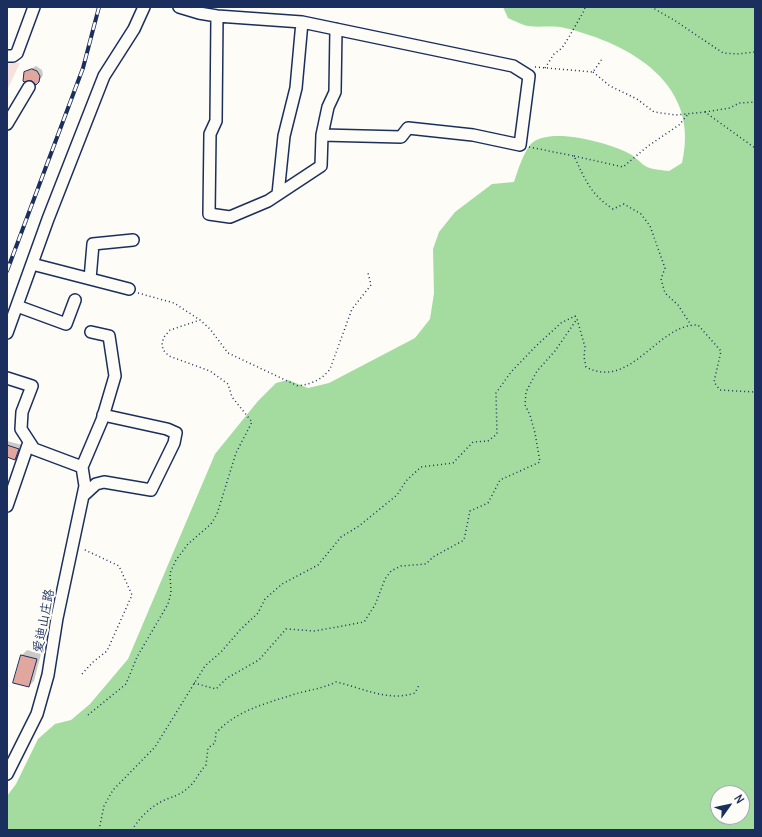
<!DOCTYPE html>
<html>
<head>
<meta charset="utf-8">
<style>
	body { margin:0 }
	#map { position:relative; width:762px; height:837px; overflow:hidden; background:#fdfcf7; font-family:Delius,sans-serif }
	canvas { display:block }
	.frame { position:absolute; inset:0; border:8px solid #1b2f5e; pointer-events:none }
	.north { position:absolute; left:710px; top:785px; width:40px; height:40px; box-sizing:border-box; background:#fdfcf7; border:1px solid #a3aaba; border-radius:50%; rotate:57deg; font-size:11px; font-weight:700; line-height:16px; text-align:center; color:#1b2f5e }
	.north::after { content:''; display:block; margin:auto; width:14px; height:18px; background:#1b2f5e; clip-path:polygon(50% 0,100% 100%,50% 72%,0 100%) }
</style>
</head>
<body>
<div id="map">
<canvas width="762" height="837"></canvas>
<div class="frame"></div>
<div class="north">N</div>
</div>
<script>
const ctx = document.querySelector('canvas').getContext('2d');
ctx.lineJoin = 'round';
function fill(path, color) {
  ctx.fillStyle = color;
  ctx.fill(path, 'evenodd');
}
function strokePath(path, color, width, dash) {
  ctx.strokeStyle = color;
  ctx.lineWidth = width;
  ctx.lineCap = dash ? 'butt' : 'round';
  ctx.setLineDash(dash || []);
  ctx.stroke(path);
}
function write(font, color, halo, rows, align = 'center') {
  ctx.font = font + ' Delius,"LXGW WenKai TC",sans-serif';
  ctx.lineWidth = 4;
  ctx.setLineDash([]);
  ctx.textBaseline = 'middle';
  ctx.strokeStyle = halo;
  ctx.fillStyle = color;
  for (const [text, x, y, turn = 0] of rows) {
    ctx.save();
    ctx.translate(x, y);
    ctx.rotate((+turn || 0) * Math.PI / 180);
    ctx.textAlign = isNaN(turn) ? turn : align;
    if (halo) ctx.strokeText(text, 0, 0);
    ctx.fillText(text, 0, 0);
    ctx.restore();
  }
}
fill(new Path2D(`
	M7 61 20 63 7 90Z`), '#f5e2dc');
fill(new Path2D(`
	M503 7H755V830H7V796L16 784 38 739 55 724 71 720 90 704 128 659 215 454 258 401 276 383 288 380 308 388 329 383 415 338 430 319 434 293 433 249 439 232 455 212 492 184 514 182C518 170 522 156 530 145 547 125 610 143 630 154 636 157 641 164 647 167 654 170 662 170 669 171L682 163C701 84 631 44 565 28 553 25 540 28 528 26 522 25 515 21 508 18ZM718 793H742V817H718Z`), '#a4dca0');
fill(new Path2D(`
	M36 66 42 70 43 75 39 81 27 71Z
	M7 441 22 445 18 456 15 459 7 456Z
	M27 650 41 654 34 681 29 686 22 655Z`), '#0003');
const building = new Path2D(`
	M32 69 37 71 40 76 39 82 36 85 32 81 24 82 23 81 24 72Z
	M7 445 19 449 15 460 7 457Z
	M21 655 37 659 29 687 13 683Z`);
fill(building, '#e1a79e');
strokePath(building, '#1b2f5e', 1);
const minor = new Path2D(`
	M179 7 199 13 217 16 302 22 513 66 529 76 520 145 473 135 408 128 401 137 322 135 321 166 268 201 230 217 209 214 210 134 216 121 217 16
	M7 56H13L17 53 34 7
	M7 124 29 87
	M322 135 328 107 335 92 336 29
	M278 194 284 136 296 88 302 22
	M32 264 129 289
	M90 279 93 244 133 240
	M17 306 66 324 75 300
	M7 333 48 219 104 76 134 29 144 7
	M7 378 32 386 22 412 21 429 34 449 82 467
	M82 467 102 420 115 376 109 336 91 332
	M84 495 96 484 104 482 151 490 174 443 176 433 167 429 103 415
	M7 506 29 442
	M7 774 37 714 48 675 57 618 85 486 82 467`);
strokePath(minor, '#1b2f5e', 14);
strokePath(new Path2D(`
	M651 7 674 20 723 53 737 54 755 52
	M535 67 593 72 602 59
	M545 68 554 54 562 48 569 37 585 9 584 7
	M593 72 610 86 637 99 654 112 676 115 705 112 755 148
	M705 112 730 108 739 103 755 102
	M529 147 574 156C585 179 590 194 613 209L624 204 641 214 650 226 665 268 661 279 665 293 678 305 691 325
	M574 156 623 167 648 146 679 125 689 113
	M138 293 174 303 200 320 210 329 228 353 298 386C311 384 322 380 330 369L352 309 371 285 368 273
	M82 674 93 662 107 651 132 595 119 566 83 549
	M194 683 216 689 227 678 259 660 286 629 315 631 364 622 375 605 385 579 391 571 401 566 426 564 433 557 464 540 470 511 488 503 500 480 540 462 535 433 530 415 525 405 526 392 537 371 555 351 577 319 585 347 584 357 586 367C631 391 658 323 698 325L721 351 714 382 720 390 755 392
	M88 715 126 684 137 657 168 604 171 593 170 573 176 560 188 544 211 524 217 514 236 453 252 422 232 397 228 384 210 371 169 356 163 350 162 343 164 337 170 330 200 320
	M99 830 104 806 113 790 155 747 205 666 221 652 240 630 258 613 265 599 282 584 318 565 341 537 359 526 397 495 406 481 421 467 453 463 473 442 488 441 497 434 496 393 511 372 536 346 561 323 575 316 577 319
	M132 830C140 817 152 805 167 799 175 796 182 794 189 787 196 781 199 772 206 765L208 748 215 743 216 733C236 711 264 704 292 695 307 690 322 689 336 682 363 688 388 702 415 693L419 685`), '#1b2f5e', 1.5, [1, 3]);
strokePath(minor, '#fdfcf7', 11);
const rail = new Path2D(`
	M7 271 83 68 99 7`);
strokePath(rail, '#1b2f5e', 4);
strokePath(rail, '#fdfcf7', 2.5, [8]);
write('13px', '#1b2f5e', '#fdfcf7', [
	["爱迪山庄路",44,621,-79]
]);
</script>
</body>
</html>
